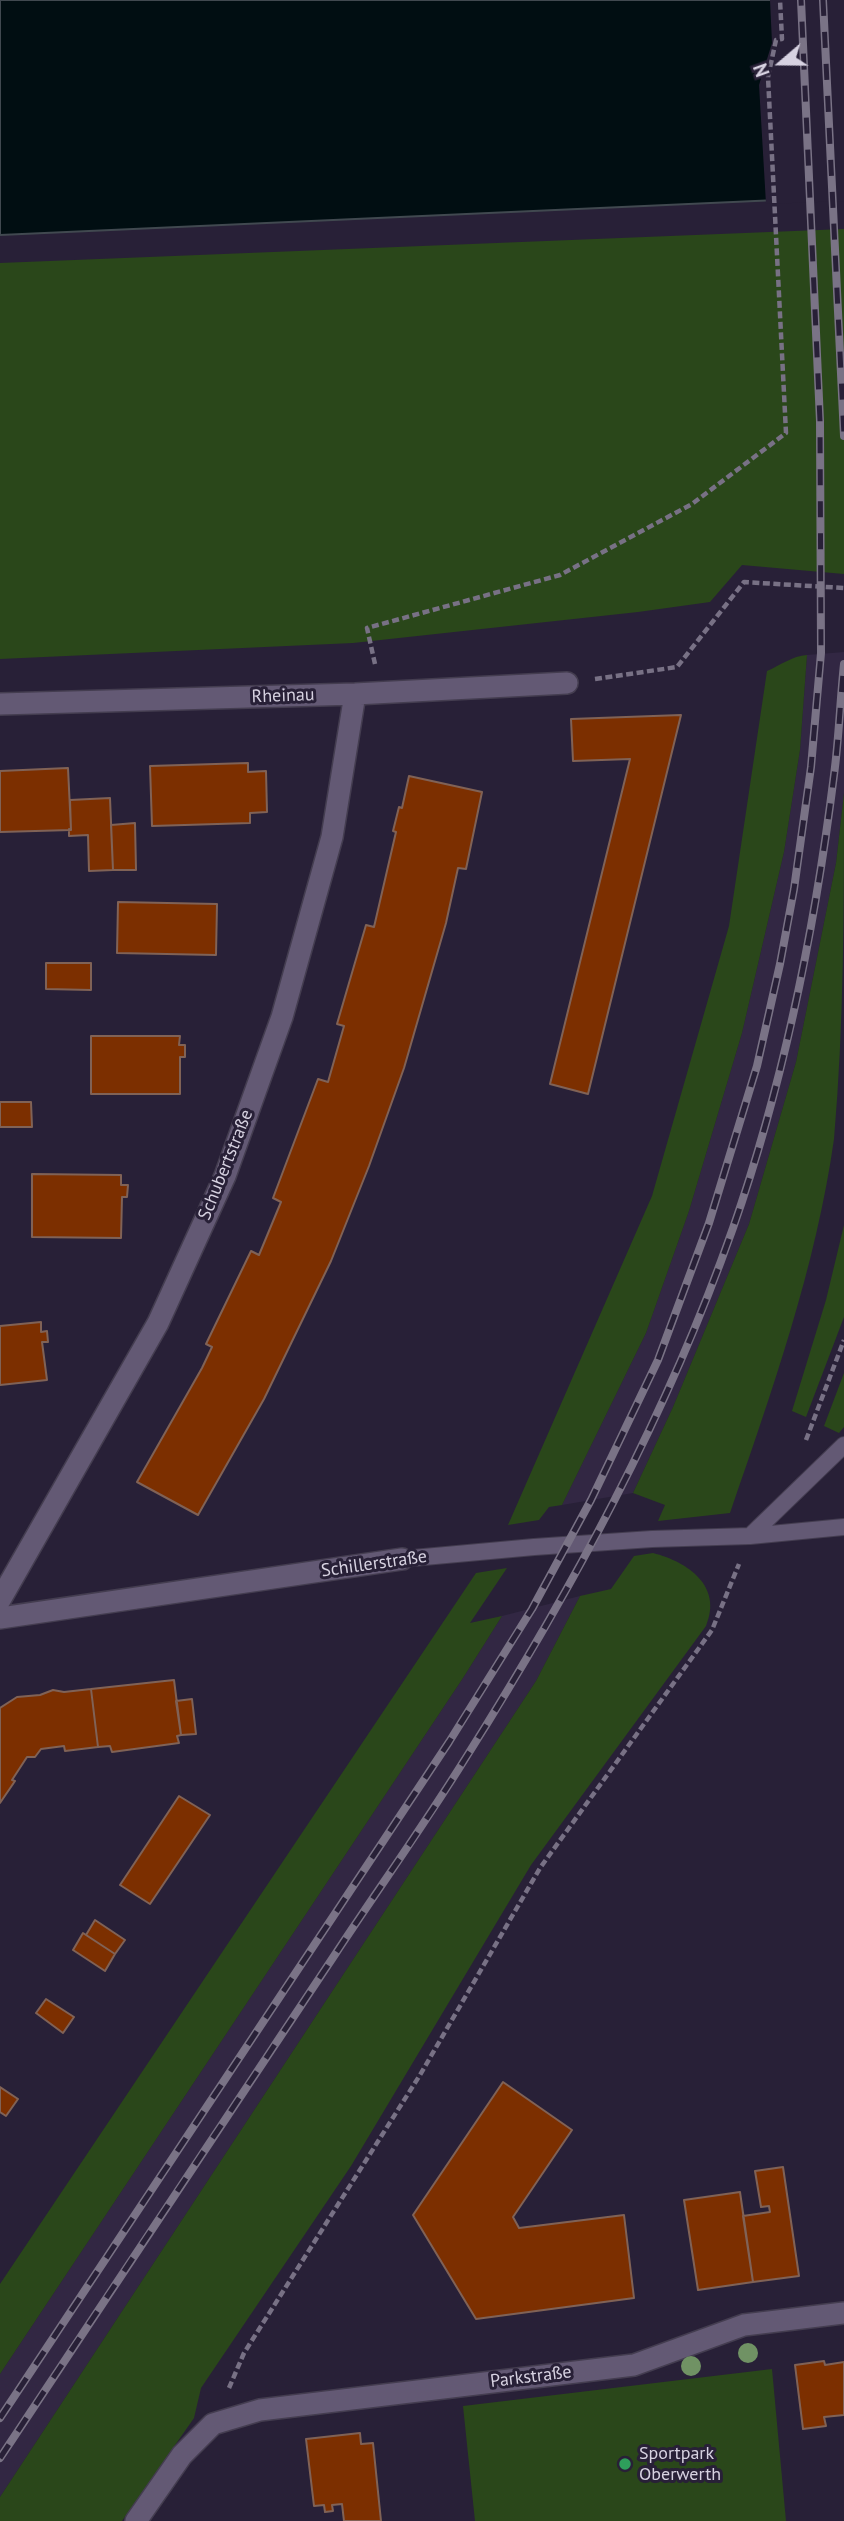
<!DOCTYPE html>
<html>
<head>
<meta charset="utf-8">
<style>
	body { margin:0 }
	#map { position:relative; width:844px; height:2521px; overflow:hidden; background:#282037; font-family:"PT Sans",sans-serif }
	canvas { display:block }
	.north { position:absolute; left:746px; top:28px; width:70px; height:70px; -webkit-text-stroke:5px #282037; paint-order:stroke; rotate:250deg; font-size:19px; font-weight:700; line-height:28px; text-align:center; color:#d7d2e1 }
	.north::after { content:''; display:block; margin:auto; width:24px; height:32px; background:#d7d2e1; clip-path:polygon(50% 0,100% 100%,50% 72%,0 100%) }
</style>
</head>
<body>
<div id="map">
<canvas width="844" height="2521"></canvas>
<div class="north">N</div>
</div>
<script>
const ctx = document.querySelector('canvas').getContext('2d');
ctx.lineJoin = 'round';
function fill(path, color) {
  ctx.fillStyle = color;
  ctx.fill(path, 'evenodd');
}
function strokePath(path, color, width, dash) {
  ctx.strokeStyle = color;
  ctx.lineWidth = width;
  ctx.lineCap = dash ? 'butt' : 'round';
  ctx.setLineDash(dash || []);
  ctx.stroke(path);
}
function write(font, color, halo, rows, align = 'center') {
  ctx.font = font + ' "PT Sans",sans-serif';
  ctx.lineWidth = 6;
  ctx.setLineDash([]);
  ctx.textBaseline = 'middle';
  ctx.strokeStyle = halo;
  ctx.fillStyle = color;
  for (const [text, x, y, turn = 0] of rows) {
    ctx.save();
    ctx.translate(x, y);
    ctx.rotate((+turn || 0) * Math.PI / 180);
    ctx.textAlign = isNaN(turn) ? turn : align;
    if (halo) ctx.strokeText(text, 0, 0);
    ctx.fillText(text, 0, 0);
    ctx.restore();
  }
}
fill(new Path2D(`
	M844 652V793L836 863 796 1062 749 1224 673 1407 633 1493 562 1505 646 1333 689 1211 742 1033 784 852 800 750 807 655Z
	M580 1596 536 1681 0 2497V2374L463 1678 502 1616Z`), '#322743');
fill(new Path2D(`
	M844 229V574L742 565 710 602 638 612 353 643 0 659V263Z
	M807 655 800 750 784 852 742 1033 689 1211 646 1333 562 1505 549 1507 539 1520 508 1525 652 1196 729 926 767 671C781 665 792 656 807 655Z
	M844 793C844 908 844 1025 834 1139 816 1267 772 1391 730 1513L658 1521 665 1505 633 1493 673 1407 749 1224 796 1062 836 863Z
	M844 1225V1317L806 1417 792 1411 826 1300Z
	M844 1373V1427L839 1433 824 1426Z
	M653 1553C688 1562 723 1586 706 1626L531 1865 351 2166 201 2388 194 2418 122 2521H0V2497L536 1681 580 1596 611 1589 634 1556Z
	M507 1568 470 1623 502 1616 463 1678 0 2374V2284L476 1573Z
	M772 2369 786 2521H475L463 2406Z`), '#2a471a');
const water = new Path2D(`
	M0 0H844V197L0 235Z`);
fill(water, '#010e12');
strokePath(water, '#414950', 2);
fill(new Path2D(`
	M770 0H844V201L766 204 759 85 772 43Z`), '#282037');
const building = new Path2D(`
	M681 715 588 1094 550 1084 630 759 573 761 571 719Z
	M248 763V772L266 771 267 812 250 813V823L152 826 150 766Z
	M68 768 71 830 0 832V771Z
	M409 776 482 792 466 869 458 868 446 923 404 1068 369 1166 331 1261 264 1399 198 1515 137 1482 202 1368 212 1347 206 1344 251 1251 259 1255 281 1202 273 1198 318 1079 328 1082 344 1026 337 1024 366 925 374 927 396 832 393 831 399 807 402 808Z
	M110 798 113 870 89 871 88 835 69 836V829L71 830 70 800Z
	M135 823 136 870H113L111 825Z
	M118 902 217 904 216 955 117 953Z
	M46 963H91V990L46 989Z
	M91 1036H180L179 1045H185V1057H180V1094H91Z
	M0 1102H31L32 1127H0Z
	M32 1174 121 1175V1185H128L127 1197H122L121 1238 32 1237Z
	M41 1322V1332L47 1331 48 1342H42L47 1380 0 1385V1326Z
	M174 1680 181 1735 177 1736 179 1743 112 1752 110 1746 98 1747 91 1689Z
	M91 1689 98 1747 65 1751 64 1746 41 1749 35 1757H27L12 1780 15 1781 0 1803V1708L17 1697 40 1695 53 1690 64 1692Z
	M192 1699 196 1734 181 1735 176 1701Z
	M179 1796 210 1815 150 1904 120 1885Z
	M95 1920 125 1940 115 1954 86 1935Z
	M83 1933 115 1954 105 1971 73 1950Z
	M46 1999 74 2017 63 2033 36 2013Z
	M503 2082 572 2130 513 2217 519 2228 624 2215 634 2298 476 2319 413 2215Z
	M0 2087 18 2099 6 2116 0 2112Z
	M783 2167 799 2276 753 2282 743 2216 770 2212 769 2206 761 2207 755 2171Z
	M740 2192 753 2282 698 2290 684 2200Z
	M824 2361 825 2365 844 2362V2415L824 2417 826 2426 803 2429 795 2365Z
	M360 2433 361 2444 373 2443 381 2521H344L342 2504 332 2505 333 2511 325 2512 324 2505 314 2506 306 2439Z`);
fill(building, '#7c2f00');
strokePath(building, '#806256', 2);
const lane = new Path2D(`
	M750 1536 844 1445
	M402 1559 534 1547 652 1539 750 1536 844 1527`);
const street = new Path2D(`
	M0 704 355 694 567 683
	M0 1600 158 1323 225 1176 282 1017 332 837 355 694
	M0 1618 402 1559
	M136 2521 182 2455 213 2424 260 2410 634 2365 744 2325 844 2313`);
strokePath(lane, '#443d50', 18);
strokePath(street, '#443d50', 24);
strokePath(new Path2D(`
	M375 664 367 628 560 575 692 504 786 433 768 77 776 40 782 39 780 0
	M595 679 677 667 744 582 844 588
	M806 1440 844 1340
	M229 2388 244 2353 420 2075 540 1868 712 1630 739 1564`), '#787185', 4.5, [7, 3.5]);
strokePath(lane, '#635974', 16);
strokePath(street, '#635974', 21);
const rail = new Path2D(`
	M823 0 844 436
	M0 2418 449 1742 532 1609 591 1500 658 1360 709 1223 757 1066 780 964 794 889 811 767 821 653 820 421 801 0
	M0 2458C112 2289 224 2121 336 1953 379 1888 424 1825 465 1759 571 1591 667 1416 733 1228 784 1082 815 928 834 775 839 738 840 701 844 664`);
strokePath(rail, '#7a7386', 8);
strokePath(rail, '#282037', 5, [16]);
ctx.fillStyle = '#709264';
for (const [x, y] of [
	[748,2353],
	[691,2366]
]) {
  ctx.beginPath();
  ctx.arc(x, y, 10, 0, 2 * Math.PI);
  ctx.fill();
}
for (const [x, y, r, color] of [
	[625,2464,7,"#2e9e5b"]
]) {
  const dot = new Path2D();
  dot.arc(x, y, r, 0, 2 * Math.PI);
  ctx.fillStyle = color;
  ctx.fill(dot);
  strokePath(dot, '#282037', 2.5);
}
write('18px', '#d7d2e1', '#282037', [
	["Rheinau",283,696,-2],
	["Schubertstraße",226,1165,-68],
	["Schillerstraße",374,1564,-8],
	["Parkstraße",531,2377,-7]
]);
write('18px', '#d7d2e1', '#282037', [
	["Sportpark",639,2454],
	["Oberwerth",639,2475]
], 'left');
</script>
</body>
</html>
